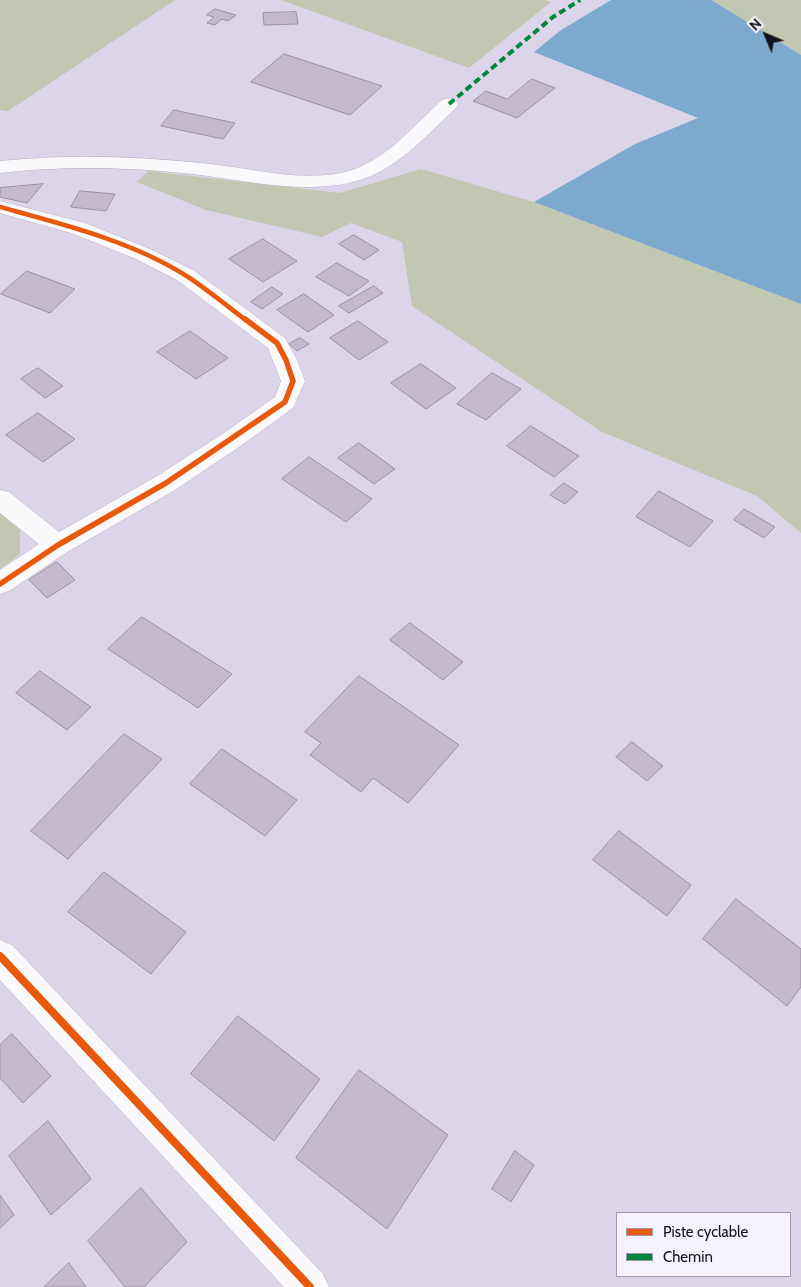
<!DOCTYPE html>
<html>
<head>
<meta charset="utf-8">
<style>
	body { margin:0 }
	#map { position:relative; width:801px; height:1287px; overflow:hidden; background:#dcd5e9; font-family:Cabin,sans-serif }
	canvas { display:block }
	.legend { position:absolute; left:616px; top:1212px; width:175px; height:65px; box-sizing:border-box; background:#f6f3fe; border:1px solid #9c98a4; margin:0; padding:6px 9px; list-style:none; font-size:15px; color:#14101c }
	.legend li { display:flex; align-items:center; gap:10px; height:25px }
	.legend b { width:25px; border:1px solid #9c98a4 }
	.north { position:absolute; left:741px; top:10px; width:50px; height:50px; -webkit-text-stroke:4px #f6f3fe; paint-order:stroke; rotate:315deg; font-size:14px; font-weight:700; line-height:20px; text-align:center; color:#14101c }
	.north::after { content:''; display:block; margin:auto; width:18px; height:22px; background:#14101c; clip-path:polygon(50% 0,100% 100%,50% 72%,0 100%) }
</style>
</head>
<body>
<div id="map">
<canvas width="801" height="1287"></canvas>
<ul class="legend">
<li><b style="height:6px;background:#e8590c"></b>Piste cyclable</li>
<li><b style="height:6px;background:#00873e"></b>Chemin</li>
</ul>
<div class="north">N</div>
</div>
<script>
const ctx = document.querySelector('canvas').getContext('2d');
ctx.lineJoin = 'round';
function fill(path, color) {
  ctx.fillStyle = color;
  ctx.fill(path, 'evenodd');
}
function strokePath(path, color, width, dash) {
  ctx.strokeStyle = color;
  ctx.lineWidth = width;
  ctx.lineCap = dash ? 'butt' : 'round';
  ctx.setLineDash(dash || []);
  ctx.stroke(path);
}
fill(new Path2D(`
	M0 0H175L8 111 0 110Z
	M281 0H545L551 2 469 68Z
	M709 0H801V56Z
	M421 169 534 202 801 304V533L757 496 602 432 412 306 402 242 351 223 322 237 206 210 137 182 148 171 340 193Z
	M0 513 20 530V554L0 569Z`), '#c2c7b1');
fill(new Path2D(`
	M611 0H711L801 55V304L534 202 635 144 698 118 534 52 561 30Z`), '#7da9ce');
const building = new Path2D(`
	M215 9 236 15 228 21 222 19 215 25 207 23 214 17 207 15Z
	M296 12 298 24 264 25 263 13Z
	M284 54 382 86 350 115 251 82Z
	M532 79 555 88 517 118 473 101 486 91 507 99Z
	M174 110 235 123 223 139 161 126Z
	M43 184 27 203 0 197V188Z
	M80 191 115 194 106 211 71 207Z
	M354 235 379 250 364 260 339 244Z
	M263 239 297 261 263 282 229 259Z
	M337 263 369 281 349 296 316 277Z
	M27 271 75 289 50 313 1 294Z
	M374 286 383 293 349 313 339 306Z
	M272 287 283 294 262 309 251 302Z
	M304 294 334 315 308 332 277 310Z
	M358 321 388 342 359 360 330 338Z
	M190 331 228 358 196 379 157 352Z
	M300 338 309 344 297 351 289 344Z
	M421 364 456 388 426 409 391 383Z
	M38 368 63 386 45 398 21 379Z
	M492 373 521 389 486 420 457 404Z
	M38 413 75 439 43 462 6 435Z
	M531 426 579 456 554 477 507 446Z
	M359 443 395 469 374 484 338 458Z
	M309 457 372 499 346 522 282 479Z
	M564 483 578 492 565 504 550 495Z
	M659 491 713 521 690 547 636 517Z
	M744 509 775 527 764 538 734 520Z
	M57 562 75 580 47 598 29 580Z
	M142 617 232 674 198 708 108 649Z
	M410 623 463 662 443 680 390 640Z
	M40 671 91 707 67 730 16 693Z
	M359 676 459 745 408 803 373 778 361 792 310 755 321 743 305 732Z
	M124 734 162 759 68 859 31 831Z
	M632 742 663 766 647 781 616 757Z
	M222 749 297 800 265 836 190 784Z
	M619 831 691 885 667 916 593 860Z
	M104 872 186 932 151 974 68 912Z
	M736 899 801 949V987L787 1006 703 939Z
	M238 1016 320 1079 274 1141 191 1074Z
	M12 1034 51 1076 23 1103 0 1078V1045Z
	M359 1070 448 1135 387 1229 296 1158Z
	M48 1121 91 1179 51 1215 9 1156Z
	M515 1151 534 1165 511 1202 492 1189Z
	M141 1188 187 1242 144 1287H125L88 1241Z
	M0 1195 14 1215 0 1228Z
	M69 1263 86 1287H44Z`);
fill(building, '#c4b8cb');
strokePath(building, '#98919f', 1);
const minor = new Path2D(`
	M449 98 456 100 458 104 456 108C428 133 400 167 363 179 305 198 240 178 182 173 121 167 61 166 0 173V161C67 154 134 156 201 163 249 167 302 184 349 171 386 160 415 125 442 100Z
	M0 201 85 223 150 249 193 270 285 338 297 360 305 381 293 408 239 447 175 490 67 552 9 591 0 594V570L39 544 0 513V490L9 492 59 532 157 476 221 435 275 397 281 381 268 348 177 280 136 259 71 233 0 213Z`);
const tertiary = new Path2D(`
	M0 940 12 945 323 1274 329 1287H284L0 980Z`);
strokePath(minor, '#b7b2c2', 1);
strokePath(tertiary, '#b7b2c2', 1);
fill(minor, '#faf9fc');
fill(tertiary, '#faf9fc');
strokePath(new Path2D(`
	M449 104 553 17 580 0`), '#00873e', 4, [7, 4]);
strokePath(new Path2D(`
	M0 207C62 224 131 241 185 275 207 289 227 306 247 321`), '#e8590c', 4.5);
strokePath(new Path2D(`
	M0 584 58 545 166 483 285 402 293 381 286 360 277 343 245 319`), '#e8590c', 5.5);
strokePath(new Path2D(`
	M0 956 310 1287`), '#e8590c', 8);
</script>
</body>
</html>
